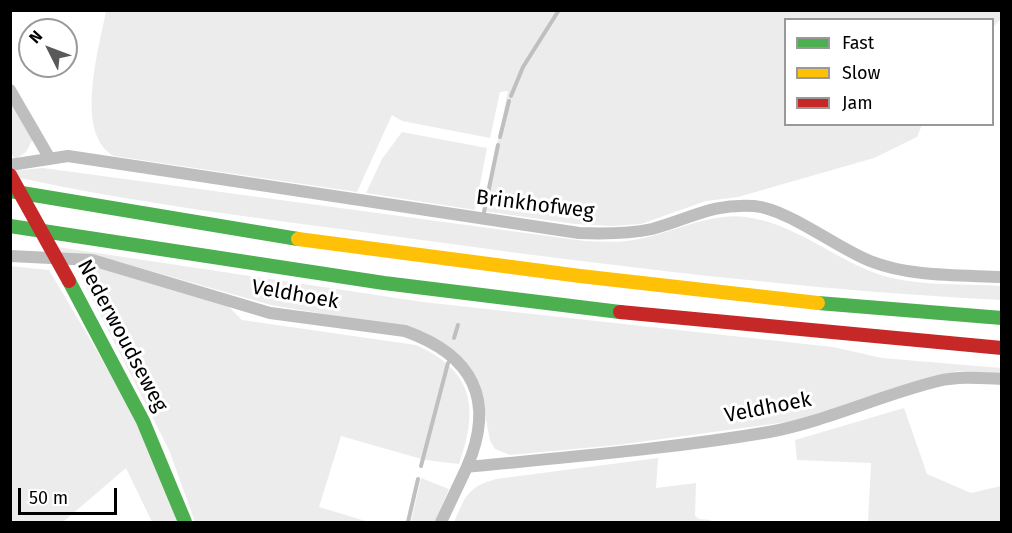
<!DOCTYPE html>
<html>
<head>
<meta charset="utf-8">
<style>
	body { margin:0 }
	#map { position:relative; width:1012px; height:533px; overflow:hidden; background:#fff; font-family:"Fira Sans",sans-serif }
	canvas { display:block }
	.frame { position:absolute; inset:0; border:12px solid #000; pointer-events:none }
	.legend { position:absolute; left:784px; top:18px; width:210px; height:108px; box-sizing:border-box; background:#fff; border:2px solid #999; margin:0; padding:8px 10px; list-style:none; font-size:18px; color:#000 }
	.legend li { display:flex; align-items:center; gap:12px; height:30px }
	.legend b { width:30px; border:2px solid #999 }
	.north { position:absolute; left:18px; top:18px; width:60px; height:60px; box-sizing:border-box; background:#fff; border:2px solid #999; border-radius:50%; rotate:312deg; font-size:16px; font-weight:700; line-height:24px; text-align:center; color:#000 }
	.north::after { content:''; display:block; margin:auto; width:21px; height:27px; background:#595959; clip-path:polygon(50% 0,100% 100%,50% 72%,0 100%) }
	.scale { position:absolute; left:18px; top:488px; width:99px; height:27px; box-sizing:border-box; border:3px solid #000; border-top:0; padding-left:8px; font-size:18px; line-height:21px; white-space:nowrap; color:#000; -webkit-text-stroke:4px #fff; paint-order:stroke }
</style>
</head>
<body>
<div id="map">
<canvas width="1012" height="533"></canvas>
<div class="frame"></div>
<ul class="legend">
<li><b style="height:8px;background:#4caf50"></b>Fast</li>
<li><b style="height:8px;background:#ffc107"></b>Slow</li>
<li><b style="height:8px;background:#c62828"></b>Jam</li>
</ul>
<div class="north">N</div>
<div class="scale">50 m</div>
</div>
<script>
const ctx = document.querySelector('canvas').getContext('2d');
ctx.lineJoin = 'round';
function fill(path, color) {
  ctx.fillStyle = color;
  ctx.fill(path, 'evenodd');
}
function strokePath(path, color, width, dash) {
  ctx.strokeStyle = color;
  ctx.lineWidth = width;
  ctx.lineCap = dash ? 'butt' : 'round';
  ctx.setLineDash(dash || []);
  ctx.stroke(path);
}
function write(font, color, halo, rows, align = 'center') {
  ctx.font = font + ' "Fira Sans",sans-serif';
  ctx.lineWidth = 6;
  ctx.setLineDash([]);
  ctx.textBaseline = 'middle';
  ctx.strokeStyle = halo;
  ctx.fillStyle = color;
  for (const [text, x, y, turn = 0] of rows) {
    ctx.save();
    ctx.translate(x, y);
    ctx.rotate((+turn || 0) * Math.PI / 180);
    ctx.textAlign = isNaN(turn) ? turn : align;
    if (halo) ctx.strokeText(text, 0, 0);
    ctx.fillText(text, 0, 0);
    ctx.restore();
  }
}
fill(new Path2D(`
	M106 11 1001 10 1002 18 993 27 992 20H786V124L922 125 917 137 874 158 738 197 706 201 641 224 613 226 575 224 483 211 508 91 500 92 490 138 402 121 392 115 357 192 114 156C73 134 100 45 106 11Z
	M10 99 33 139 26 152 15 160 11 152Z
	M402 132 487 148 475 210 366 193 382 159Z
	M43 168 585 241C605 242 624 243 644 238 676 231 713 212 746 217 793 223 832 257 875 273 913 287 961 283 1001 286V300C803 290 604 265 407 238 275 220 142 205 11 176L10 171Z
	M44 245 423 302 833 347 882 358 1001 368V374L958 371 931 377 802 420 617 445 510 455 495 449 490 441 482 397 471 372 407 328 271 305 109 259 48 253Z
	M10 266 49 270 142 427 177 522H152L126 468 63 522H11Z
	M76 267 105 269 226 304 242 320 416 345C474 371 479 408 459 464L425 460 341 436 319 507 369 522H195L169 450Z
	M904 408 927 474 971 493 1001 486V522H868L871 463 797 460 795 440Z
	M658 458 656 488 696 483 695 516 699 519 711 520 710 522H454C466 496 466 488 496 479Z
	M421 478 449 489 435 522H411Z`), '#ececec');
strokePath(new Path2D(`
	M511 96 523 67 559 10
	M500 137 509 101
	M484 212 498 145
	M454 338 458 325
	M421 466 448 363
	M408 522 418 479`), '#bfbfbf', 4);
strokePath(new Path2D(`
	M10 90 50 159
	M10 165 68 156 579 233C604 234 628 234 652 229 690 219 712 203 754 206 788 209 837 248 870 261 910 277 959 275 1002 277
	M10 256 92 260 270 313 405 331C473 355 496 400 467 467
	M441 522 467 467C567 457 669 449 769 432 827 421 881 395 938 381 959 376 981 378 1002 379`), '#bebebe', 12);
strokePath(new Path2D(`
	M10 191 298 239
	M10 226 384 283 620 312
	M69 281 143 421 185 522
	M818 303 1002 318`), '#4caf50', 14);
strokePath(new Path2D(`
	M298 239 580 276 818 303`), '#ffc107', 14);
strokePath(new Path2D(`
	M620 312 1002 348`), '#c62828', 14);
strokePath(new Path2D(`
	M10 175 69 281`), '#c62828', 14);
write('21px', '#000', '#fff', [
	["Brinkhofweg",535,205,7],
	["Veldhoek",295,295,10],
	["Nederwoudseweg",122,336,62],
	["Veldhoek",768,408,-11]
]);
</script>
</body>
</html>
